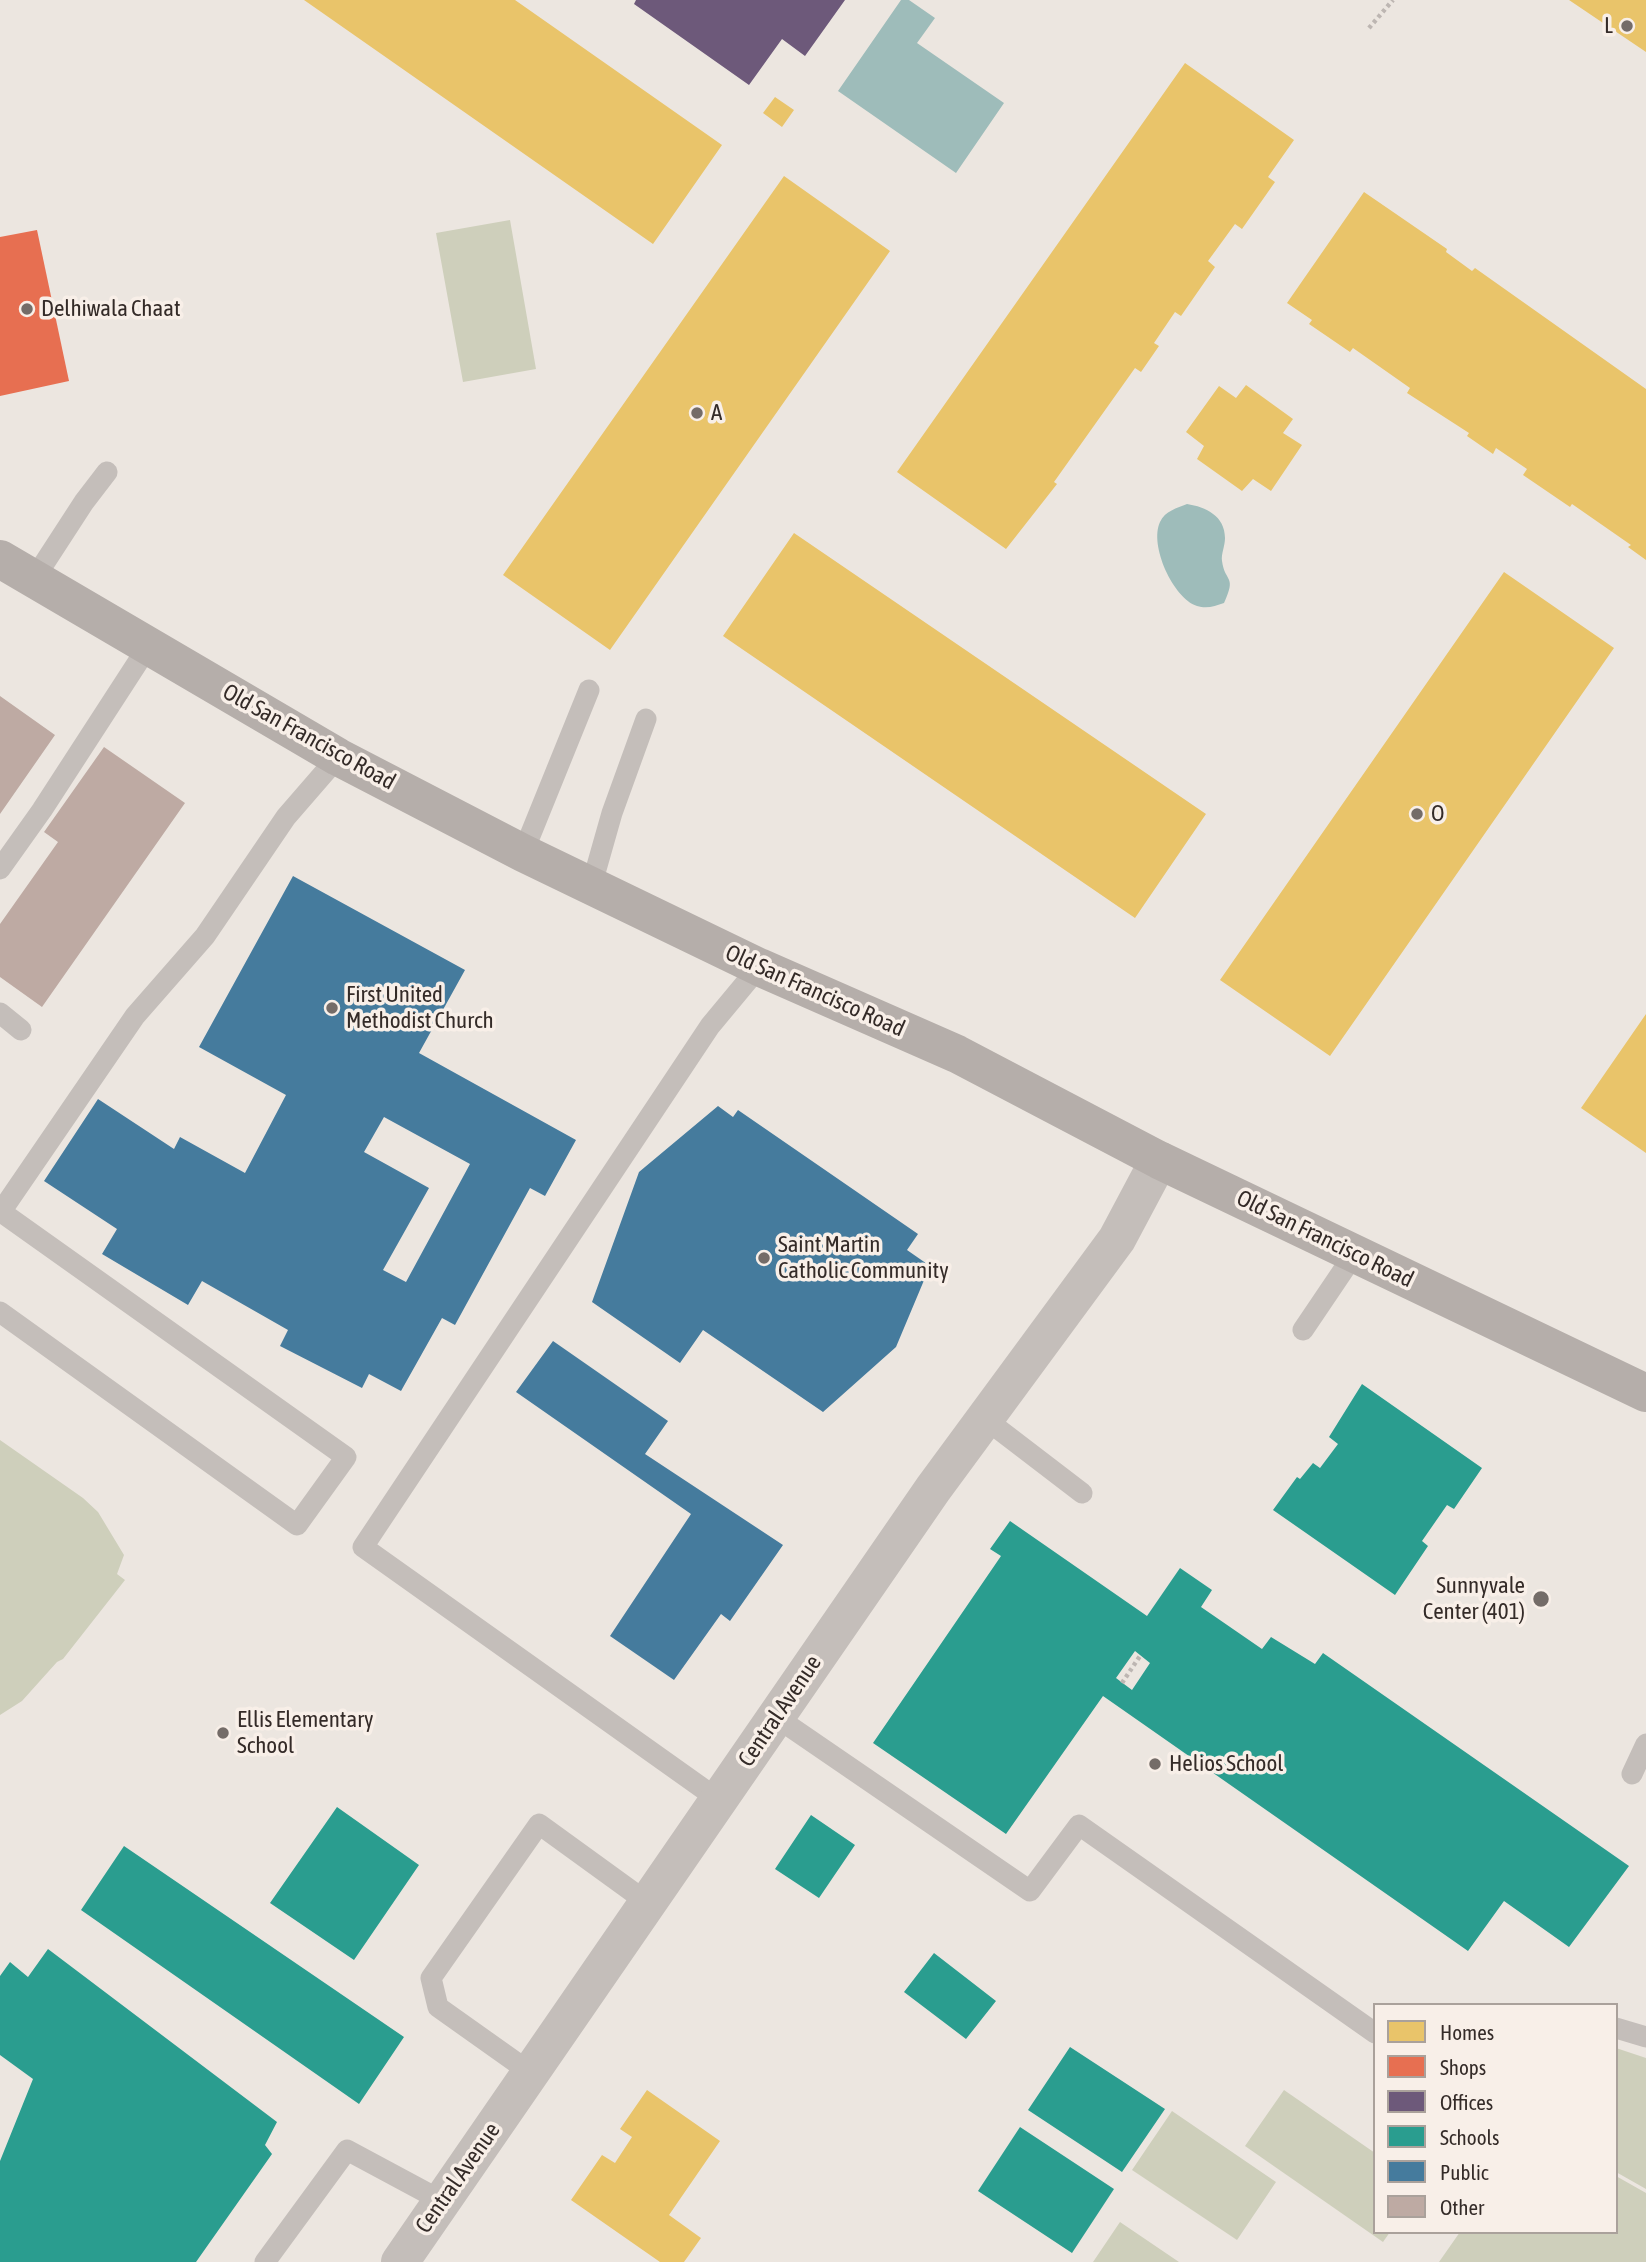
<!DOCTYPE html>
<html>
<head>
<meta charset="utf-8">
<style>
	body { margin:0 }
	#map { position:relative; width:1646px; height:2262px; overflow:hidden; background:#ece6e0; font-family:"Asap Condensed",sans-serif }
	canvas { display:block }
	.legend { position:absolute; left:1373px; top:2003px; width:245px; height:231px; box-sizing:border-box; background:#f8efe8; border:2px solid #aaa19b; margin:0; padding:9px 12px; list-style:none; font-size:21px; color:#342b28 }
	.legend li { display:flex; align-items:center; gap:14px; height:35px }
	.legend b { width:35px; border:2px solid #aaa19b }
</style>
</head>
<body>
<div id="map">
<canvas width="1646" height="2262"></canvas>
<ul class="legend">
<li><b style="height:19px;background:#e9c46a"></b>Homes</li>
<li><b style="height:19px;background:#e76f51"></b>Shops</li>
<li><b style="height:19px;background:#6d597a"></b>Offices</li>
<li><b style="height:19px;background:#2a9d8f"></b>Schools</li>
<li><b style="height:19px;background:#457b9d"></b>Public</li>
<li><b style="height:19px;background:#beaaa3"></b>Other</li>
</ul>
</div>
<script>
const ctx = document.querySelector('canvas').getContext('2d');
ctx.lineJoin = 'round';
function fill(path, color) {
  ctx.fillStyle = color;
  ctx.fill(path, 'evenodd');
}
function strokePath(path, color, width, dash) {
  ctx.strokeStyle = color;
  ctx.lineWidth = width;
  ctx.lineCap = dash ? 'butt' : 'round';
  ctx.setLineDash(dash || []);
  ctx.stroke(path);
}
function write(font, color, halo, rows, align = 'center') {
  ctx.font = font + ' "Asap Condensed",sans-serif';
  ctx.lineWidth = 7;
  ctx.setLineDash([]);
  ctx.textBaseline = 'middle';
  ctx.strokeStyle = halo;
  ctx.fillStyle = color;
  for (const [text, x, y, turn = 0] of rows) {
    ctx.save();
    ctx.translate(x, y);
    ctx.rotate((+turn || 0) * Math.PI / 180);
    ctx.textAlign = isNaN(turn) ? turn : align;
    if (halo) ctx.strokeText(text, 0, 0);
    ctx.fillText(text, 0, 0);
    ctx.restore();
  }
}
fill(new Path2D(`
	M510 220 536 369 463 382 436 233Z
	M0 1440 83 1498 98 1512 124 1555 117 1574 125 1580 63 1659 57 1662 22 1701 0 1715Z
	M1616 2048 1646 2058V2189L1616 2172Z
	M1284 2090 1375 2153V2232H1390L1383 2242 1245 2146Z
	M1172 2111 1276 2182 1237 2240 1132 2170Z
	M1616 2176 1646 2193V2262H1439L1460 2232H1616Z
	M1120 2222 1179 2262H1093Z`), '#cecfbb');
fill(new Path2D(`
	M901 0H909L935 18 917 43 1004 103 956 173 838 91Z
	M1187 504C1206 507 1225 516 1225 538 1225 546 1221 554 1222 561 1225 583 1237 575 1224 603 1215 606 1207 609 1197 606 1173 598 1149 545 1160 522 1165 511 1177 508 1187 504Z`), '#9ebcba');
fill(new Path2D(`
	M304 0H515L722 145 653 244Z
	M1569 0H1646V52Z
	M1185 63 1294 140 1268 177 1275 182 1242 229 1235 224 1208 261 1215 267 1181 316 1175 312 1154 343 1159 346 1141 372 1135 368 1054 482 1057 484 1006 549 897 472Z
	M775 97 794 110 782 127 763 113Z
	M784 176 890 251 610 650 503 575Z
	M1364 192 1447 249 1446 252 1472 271 1475 268 1646 389V560L1628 547 1631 545 1572 504 1570 507 1523 475 1527 469 1496 448 1493 454 1467 436 1469 433 1407 393 1410 388 1353 348 1350 352 1309 324 1312 320 1287 303Z
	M1246 385 1293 419 1283 433 1302 445 1271 491 1253 479 1242 491 1197 459 1204 446 1186 432 1219 386 1236 398Z
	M794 533 1206 814 1135 918 723 636Z
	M1504 572 1614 648 1330 1056 1220 980Z
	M1646 1014V1153L1581 1108Z
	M647 2090 720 2141 669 2215 701 2238 684 2262H660L571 2200 602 2155 615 2163 632 2137 620 2129Z`), '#e9c46a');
fill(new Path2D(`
	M37 230 69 381 0 396V237Z`), '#e76f51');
fill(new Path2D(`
	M636 0H845L805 56 782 39 749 85 634 4Z`), '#6d597a');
fill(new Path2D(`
	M1362 1384 1482 1468 1454 1509 1447 1505 1422 1541 1428 1546 1395 1595 1273 1510 1297 1477 1300 1479 1313 1463 1320 1468 1338 1444 1329 1437Z
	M1010 1521 1147 1616 1180 1568 1212 1590 1201 1607 1262 1649 1271 1637 1315 1664 1323 1653 1629 1866 1569 1947 1504 1901 1468 1951 1103 1696 1006 1834 873 1743 1001 1556 990 1549ZM1135 1651 1150 1663 1132 1690 1116 1678Z
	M337 1807 419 1865 354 1960 270 1903Z
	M811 1815 855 1845 819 1898 775 1869Z
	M124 1846 404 2037 359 2104 81 1910Z
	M48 1949 277 2122 265 2145 272 2154 196 2262H0V2161L33 2079 0 2055V1976L10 1962 28 1977Z
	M934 1953 996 2001 966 2039 904 1992Z
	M1070 2047 1165 2109 1122 2172 1028 2110Z
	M1020 2127 1114 2189 1072 2253 978 2191Z`), '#2a9d8f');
fill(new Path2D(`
	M293 876 465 970 419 1053 576 1140 545 1196 530 1188 455 1325 442 1318 401 1391 369 1374 362 1388 280 1346 288 1330 202 1281 188 1305 102 1254 117 1229 44 1181 98 1099 174 1149 180 1137 245 1173 286 1095 199 1047ZM384 1117 470 1164 406 1282 383 1270 429 1188 364 1152Z
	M718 1106 733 1117 738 1110 918 1234 907 1250 930 1266 896 1347 823 1412 703 1330 680 1363 592 1302 639 1172Z
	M553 1341 668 1421 645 1454 783 1545 730 1621 721 1614 674 1680 610 1636 691 1514 516 1392Z`), '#457b9d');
fill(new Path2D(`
	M0 696 55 735 0 814Z
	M104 747 185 803 42 1007 0 977V924L58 842 44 832Z`), '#beaaa3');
strokePath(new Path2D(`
	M1369 28 1393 0
	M1122 1683 1140 1656`), '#bdb6b2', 4.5, [3.5, 3.5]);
strokePath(new Path2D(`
	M34 579 84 502 107 472
	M523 853 589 690
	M0 869 42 810 149 645
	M591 887 612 813 646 719
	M0 1013 21 1030
	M0 1211 346 1457 297 1525 0 1312
	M0 1213 135 1016 205 936 286 817 338 757
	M1303 1330 1355 1253
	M984 1418 1082 1493
	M776 1717 1030 1891 1079 1825 1375 2033
	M1632 1774 1646 1744
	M719 1800 363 1547 710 1026 759 967
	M1616 2028 1646 2037
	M531 2073 438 2007 431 1978 539 1824 648 1903
	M265 2262 347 2150 442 2201`), '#c4beba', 21);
strokePath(new Path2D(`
	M400 2262 933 1489 1117 1239 1159 1160`), '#c4beba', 38);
strokePath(new Path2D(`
	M0 559 338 757 523 853 759 967 957 1054 1159 1160 1646 1393`), '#b5aeaa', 38);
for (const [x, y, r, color] of [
	[1627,26,7,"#746c68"],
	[27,309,7,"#746c68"],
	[697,413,7,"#746c68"],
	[1417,814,7,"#746c68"],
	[332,1008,7,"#746c68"],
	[764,1258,7,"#746c68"],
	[1541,1599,9,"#746c68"],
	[223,1733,7,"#746c68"],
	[1155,1764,7,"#746c68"]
]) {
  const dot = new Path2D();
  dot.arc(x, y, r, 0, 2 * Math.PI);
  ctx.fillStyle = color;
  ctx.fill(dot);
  strokePath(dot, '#f8efe8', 2.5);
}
write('23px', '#342b28', '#f8efe8', [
	["L",1613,26,"right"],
	["Delhiwala Chaat",41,309],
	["A",711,413],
	["O",1431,814],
	["First United",346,995],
	["Methodist Church",346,1021],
	["Saint Martin",778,1245],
	["Catholic Community",778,1271],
	["Sunnyvale",1525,1586,"right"],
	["Center (401)",1525,1612,"right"],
	["Ellis Elementary",237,1720],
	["School",237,1746],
	["Helios School",1169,1764]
], 'left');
write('23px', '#342b28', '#f8efe8', [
	["Old San Francisco Road",309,737,29],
	["Old San Francisco Road",815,991,24],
	["Old San Francisco Road",1325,1239,26],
	["Central Avenue",780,1711,-56],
	["Central Avenue",458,2178,-55]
]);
</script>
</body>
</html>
